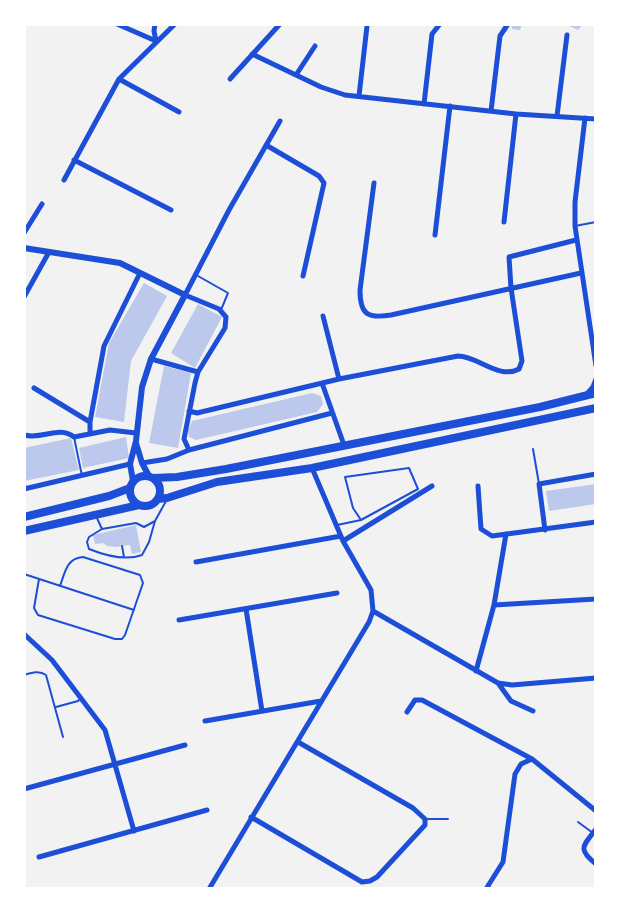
<!DOCTYPE html>
<html>
<head>
<meta charset="utf-8">
<style>
	body { margin:0 }
	#map { position:relative; width:620px; height:913px; overflow:hidden; background:#f2f2f2; font-family:Ubuntu,sans-serif }
	canvas { display:block }
	.frame { position:absolute; inset:0; border:26px solid #fff; pointer-events:none }
</style>
</head>
<body>
<div id="map">
<canvas width="620" height="913"></canvas>
<div class="frame"></div>
</div>
<script>
const ctx = document.querySelector('canvas').getContext('2d');
ctx.lineJoin = 'round';
function fill(path, color) {
  ctx.fillStyle = color;
  ctx.fill(path, 'evenodd');
}
function strokePath(path, color, width, dash) {
  ctx.strokeStyle = color;
  ctx.lineWidth = width;
  ctx.lineCap = dash ? 'butt' : 'round';
  ctx.setLineDash(dash || []);
  ctx.stroke(path);
}
fill(new Path2D(`
	M511 24H522L520 30 512 29Z
	M565 24H583L578 30Z
	M144 283 167 296 131 361 124 422 95 417 109 343Z
	M198 304 222 317 195 368 171 353Z
	M164 366 191 373 178 448 149 443Z
	M312 393 321 396 323 404 317 412 196 440 189 437 188 431 192 421Z
	M126 437 129 458 83 468 79 448Z
	M71 438 79 470 24 481V448Z
	M596 484V504L549 511 546 491Z
	M136 525 141 552 132 554 130 545 115 547 107 546 104 543 95 544 93 535Z`), '#bdc9ec');
strokePath(new Path2D(`
	M575 226 596 222
	M198 276 228 293 221 310
	M74 437 82 476
	M533 449 539 484
	M409 468 418 489 361 520 353 508 345 477Z
	M96 516 102 529 136 523 144 527 155 521 166 501
	M337 525 361 520
	M102 529 89 537 87 542 89 549C104 555 126 561 142 555L149 542 155 521
	M122 546 124 557
	M24 574 134 610
	M39 579 34 608 38 615 115 639H122L125 635 143 583 140 575 83 557C67 558 65 572 60 586
	M24 675C31 673 39 670 46 675L63 737
	M56 707 78 701 81 698
	M425 819H448
	M578 822 593 833`), '#1d4ed8', 2);
strokePath(new Path2D(`
	M117 24 156 41
	M155 24 154 31 156 41
	M252 54 321 87 345 95 516 114 596 119
	M296 75 315 46
	M119 79 179 112
	M230 79 280 24
	M359 96 367 26
	M424 104 432 34 440 24
	M491 111 500 36 508 24
	M557 116 567 35
	M585 118 575 202V226L596 366
	M266 145 319 176 324 183 303 276
	M74 160 171 210
	M64 180 119 79 175 24
	M374 183 360 290C360 314 367 319 391 315L581 273
	M504 222 516 114
	M24 233 42 204
	M435 235 450 106
	M24 297 49 252
	M323 316 339 379
	M151 359 198 372
	M322 383 344 445
	M34 388 90 422
	M586 395 593 387 596 379
	M189 411 197 413 339 379 458 356C478 356 499 380 519 369L522 361 511 288 509 257 576 240
	M90 434V422L104 346 140 273
	M24 435C43 440 59 425 74 437L110 430 136 433
	M189 450 184 439 195 383 198 372 225 328 226 317 219 309 185 295 229 210 280 121
	M142 463 167 459 189 450 332 413
	M478 486 481 529 492 536 596 522
	M24 489 130 464
	M545 530 539 484 596 474
	M343 541 432 486
	M196 562 341 536
	M494 605 596 599
	M246 609 262 711
	M373 611 498 683 512 685 596 678
	M179 620 337 593
	M24 634 52 660 105 730 134 831
	M476 671 494 605 506 534
	M498 683 511 701 533 711
	M407 712 415 700H422L532 759 596 811
	M205 721 321 701
	M24 789 185 745
	M251 817 362 882 370 881 377 877 425 825V819L413 808 298 742
	M596 829C583 846 577 849 596 864
	M39 857 207 810
	M209 889 369 622 373 611 371 590 343 541 312 468
	M486 889 503 862 515 774 521 764 532 759`), '#1d4ed8', 5);
strokePath(new Path2D(`
	M24 248 120 263 185 295 151 359 142 387 136 441 130 464 133 481
	M136 443 142 463 149 476`), '#1d4ed8', 6);
strokePath(new Path2D(`
	M130 491a15 15 0 1 1 30 0a15 15 0 1 1-30 0Z
	M153 478 177 477 226 469 540 407 596 393
	M158 499 167 498 217 482 312 468 596 408
	M24 517 109 496 130 488
	M24 531 139 505`), '#1d4ed8', 8);
</script>
</body>
</html>
